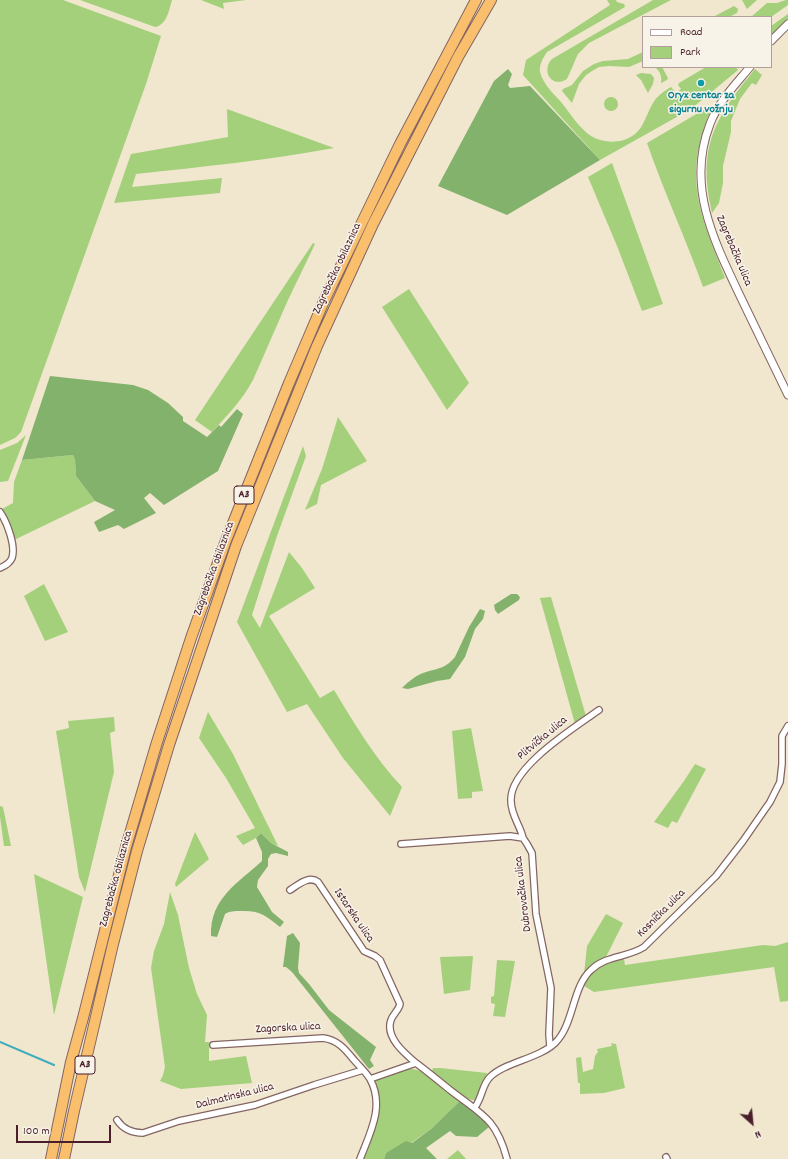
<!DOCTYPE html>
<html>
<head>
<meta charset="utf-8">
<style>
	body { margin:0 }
	#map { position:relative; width:788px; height:1159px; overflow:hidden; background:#f0e7ce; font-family:Dekko,sans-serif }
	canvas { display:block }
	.legend { position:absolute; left:642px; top:16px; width:130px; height:52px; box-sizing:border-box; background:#f7f3e8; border:1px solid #b29e9c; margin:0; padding:5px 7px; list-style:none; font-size:12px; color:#4a1f2b }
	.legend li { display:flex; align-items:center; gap:8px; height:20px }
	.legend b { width:20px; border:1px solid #b29e9c }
	.north { position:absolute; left:732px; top:1103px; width:40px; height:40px; -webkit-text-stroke:3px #f7f3e8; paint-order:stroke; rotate:153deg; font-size:11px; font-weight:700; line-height:16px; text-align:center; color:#4a1f2b }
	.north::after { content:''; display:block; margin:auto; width:14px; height:18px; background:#4a1f2b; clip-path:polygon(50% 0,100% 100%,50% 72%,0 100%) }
	.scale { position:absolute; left:16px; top:1125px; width:95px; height:18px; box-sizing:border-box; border:2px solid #4a1f2b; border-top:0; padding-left:5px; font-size:12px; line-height:14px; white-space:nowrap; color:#4a1f2b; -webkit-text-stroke:3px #f7f3e8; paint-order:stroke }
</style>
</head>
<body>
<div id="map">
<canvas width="788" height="1159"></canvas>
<ul class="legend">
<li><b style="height:5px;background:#fff"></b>Road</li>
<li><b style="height:11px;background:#a4d07c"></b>Park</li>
</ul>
<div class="north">N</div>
<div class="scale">100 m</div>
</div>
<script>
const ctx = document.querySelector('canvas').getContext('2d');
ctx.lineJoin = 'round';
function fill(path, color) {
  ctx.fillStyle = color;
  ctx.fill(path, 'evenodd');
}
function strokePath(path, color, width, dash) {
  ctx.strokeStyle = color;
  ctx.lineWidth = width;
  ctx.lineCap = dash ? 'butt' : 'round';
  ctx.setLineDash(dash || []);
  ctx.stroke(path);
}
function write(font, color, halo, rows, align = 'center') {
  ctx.font = font + ' Dekko,sans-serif';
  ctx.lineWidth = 3;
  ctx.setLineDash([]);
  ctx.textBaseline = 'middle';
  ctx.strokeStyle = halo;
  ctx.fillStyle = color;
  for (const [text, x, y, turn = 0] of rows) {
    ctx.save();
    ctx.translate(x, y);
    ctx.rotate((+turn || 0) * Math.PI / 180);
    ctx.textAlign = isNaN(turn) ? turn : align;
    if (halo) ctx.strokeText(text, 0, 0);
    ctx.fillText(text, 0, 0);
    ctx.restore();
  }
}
fill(new Path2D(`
	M0 0H63L161 36 146 84 21 432 15 438 0 445Z
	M80 0H172C169 10 167 25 155 27Z
	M201 0H246L223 3 224 9Z
	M607 0H616L617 2 624 4 625 7 547 52C543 58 539 65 540 72 541 76 543 80 545 83 549 90 556 96 561 102 570 113 579 128 591 136 601 142 613 143 624 140 644 133 644 118 653 103 657 96 664 91 671 87L676 93 681 89 678 85 679 83 706 67H736L738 70 691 109 600 160 523 75 526 60 610 5Z
	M653 0H671L589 43 578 54 567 79C551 89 541 70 552 59Z
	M742 0H757L747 9Z
	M786 0H788V5L771 17H751L767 3H777Z
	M734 6 738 9 737 13 729 17H713Z
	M788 14V21L771 37V26Z
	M643 52V61L629 67 609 66 599 67 592 71 586 75 579 84 572 103 562 91 563 89 572 85 583 71 594 64 603 61 628 59Z
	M654 67H662L668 78 667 80 661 83C662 76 660 70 654 67Z
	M755 69 762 75 756 85 752 83 740 99 731 121V132L723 166V183L719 203 712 213C697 147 714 119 755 69Z
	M641 73 651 74 654 78 653 84 648 93 641 80 636 75Z
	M604 104a7 7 0 1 1 14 0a7 7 0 1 1-14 0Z
	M710 106 711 110C706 120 703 131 700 142 687 192 708 232 725 278L703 287C686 239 664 192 647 143Z
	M227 109 334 148C268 160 202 167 136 174L132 187 222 178 220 193 114 203 131 154 228 137Z
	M612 163 663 304 642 311 617 246 588 177Z
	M313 243 315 244 288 300 253 380C243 399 227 416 212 432L195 420Z
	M409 289 469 383 447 410 382 307Z
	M338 417 367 461 321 485 317 504 305 510 322 469Z
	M26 435 8 481 0 482V450L17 443Z
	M303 446 306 456 277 536 252 615 260 628 289 552 302 568 315 588 269 616 320 698 334 690C356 726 374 757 402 787L390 816 343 758 307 704 287 712 237 622Z
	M73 455 75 460 76 476 95 501 14 540 7 519 2 509 13 503 14 482 22 460Z
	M44 584 68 632 45 641 24 596Z
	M551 597 586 716 575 724 540 598Z
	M208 712 233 754 278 846 271 843 261 833 256 838 243 845 236 836 255 828 226 778 199 738Z
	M114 717 115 731 110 733 114 772 85 892 79 877 56 731 69 728 68 721Z
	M471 728 483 791 472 792V798L458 799 452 731Z
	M695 764 706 769 677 823 672 821 668 828 654 822 684 781Z
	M0 806 3 807 11 846H4L0 817Z
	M195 832 209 859 176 887 175 884Z
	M34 874 83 897 54 1015Z
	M170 892 178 915 189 968 197 994 207 1015 205 1042H209V1061L246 1056 252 1083 181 1089 160 1081 163 1075 165 1067 151 968 154 951 164 924Z
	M606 914 623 923 606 957 593 964 584 974 587 946Z
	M788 942V1001L780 1002 774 967 594 992 584 986C593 967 604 962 624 959L625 965 763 945 775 946Z
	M473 956 470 990 444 994 440 957Z
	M497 960 515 961 505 1017 493 1016 495 1004 491 1003V997L494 996Z
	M611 1043 616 1044 625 1088 604 1093 580 1094V1083H578L576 1058 581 1057 583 1072 593 1069 595 1056 598 1052 597 1049 612 1046Z
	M409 1068 421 1071 460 1101 431 1129 411 1143 386 1153 384 1159H363L378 1118 379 1111 375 1082 377 1079Z
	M433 1068H440L487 1073 485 1080 476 1100C464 1102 442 1079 432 1071Z
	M458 1150 466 1159H447Z`), '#a4d07c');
fill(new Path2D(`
	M508 69 512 74 508 85 510 88 530 86 600 160 507 215 438 186 494 81Z
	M50 376 133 385 148 390 168 403 183 417V421L207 437 219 425 221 427 237 409 243 414 218 471 164 505 150 493 144 498 156 513 124 529 118 525 99 532 94 522 115 510 95 501 76 476 75 460 73 455 22 460Z
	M511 594H517L520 597 519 600 498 614 495 610 494 605Z
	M480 609 485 611 483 619 475 629 465 657 450 679 437 681 408 689 402 688C408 682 415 676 423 673 437 668 444 670 455 657L469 627Z
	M261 833 271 843 288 852V856L276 853 271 854 268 859V866L258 880 257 887 272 912 284 922 280 927C265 915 260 910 240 911 234 911 230 911 225 914L217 937 211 936C210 898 237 884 262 861V852L256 838Z
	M293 933 300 943 298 968 299 973 309 984 329 1010 376 1047 370 1060 374 1066 369 1069 292 972 286 967H283L287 936Z
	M460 1101 482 1119 489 1127 477 1137 456 1136 450 1131 426 1148 437 1159H384L386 1153 406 1141 412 1143 431 1129Z`), '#83b26c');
strokePath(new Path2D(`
	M0 1042 54 1065`), '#3eacbc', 2);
const minor = new Path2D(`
	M0 512C7 522 16 546 12 558 10 563 5 566 0 568
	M523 838C520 825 511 815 511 801 509 768 574 728 599 710
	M401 844 510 836 523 838 527 844 532 853 536 914 551 988 549 1034 550 1047
	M290 890C298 885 309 875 318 882L364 951 375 956 380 960 400 1004C399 1010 393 1014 391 1020 385 1037 404 1053 416 1063
	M213 1045 323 1038C338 1040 345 1049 354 1060 359 1066 366 1072 370 1079 385 1106 370 1133 360 1159
	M370 1079 416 1063C428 1072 439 1081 450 1090 481 1114 496 1118 507 1159
	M475 1107C482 1098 482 1085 490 1077 505 1062 538 1059 555 1043 574 1025 572 987 591 970 606 955 627 958 644 947L716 876 743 841 770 802 780 782 782 764V736L788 726
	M117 1120C123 1129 132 1133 143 1133L179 1121 255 1105 314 1085 363 1070
	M666 1157 667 1159`);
const tertiary = new Path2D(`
	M771 41 788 24
	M750 67C736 84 718 102 710 124 685 188 716 245 743 302 758 333 773 364 788 395`);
const motorway = new Path2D(`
	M51 1159 71 1062 83 1018 126 847 157 742 191 638 225 543 289 383 324 301 400 144 476 0
	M64 1159 74 1111 113 944 137 851 169 745 236 546 317 346 373 224 458 57 491 0`);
strokePath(minor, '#846564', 8);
strokePath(tertiary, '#846564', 9);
strokePath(motorway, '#846564', 12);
strokePath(minor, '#fff', 5.5);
strokePath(tertiary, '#fff', 7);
strokePath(motorway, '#f9bf6d', 10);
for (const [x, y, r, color] of [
	[701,83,4,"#0f9aa8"]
]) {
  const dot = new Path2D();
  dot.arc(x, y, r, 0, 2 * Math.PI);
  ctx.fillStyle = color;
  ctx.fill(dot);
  strokePath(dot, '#f7f3e8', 1.5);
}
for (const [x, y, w] of [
	[244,495,20],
	[85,1065,20]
]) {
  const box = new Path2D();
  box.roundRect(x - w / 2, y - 9, w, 18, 3);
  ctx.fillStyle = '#f7f3e8';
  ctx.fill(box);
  strokePath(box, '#4a1f2b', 1);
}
write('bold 11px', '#4a1f2b', null, [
	["A3",244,495],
	["A3",85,1065]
]);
write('bold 12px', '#0d838f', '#f7f3e8', [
	["Oryx centar za",701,96],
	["sigurnu vožnju",701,110]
]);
write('12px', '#4a1f2b', '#f7f3e8', [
	["Zagrebačka ulica",733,251,67],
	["Zagrebačka obilaznica",338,269,-65],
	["Zagrebačka obilaznica",215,569,-70],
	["Plitvička ulica",543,739,-40],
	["Zagrebačka obilaznica",117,879,-75],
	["Dubrovačka ulica",524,894,-97],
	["Kosnička ulica",662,914,-45],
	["Istarska ulica",353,916,56],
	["Zagorska ulica",288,1029,-3],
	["Dalmatinska ulica",235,1097,-14]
]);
</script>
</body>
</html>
